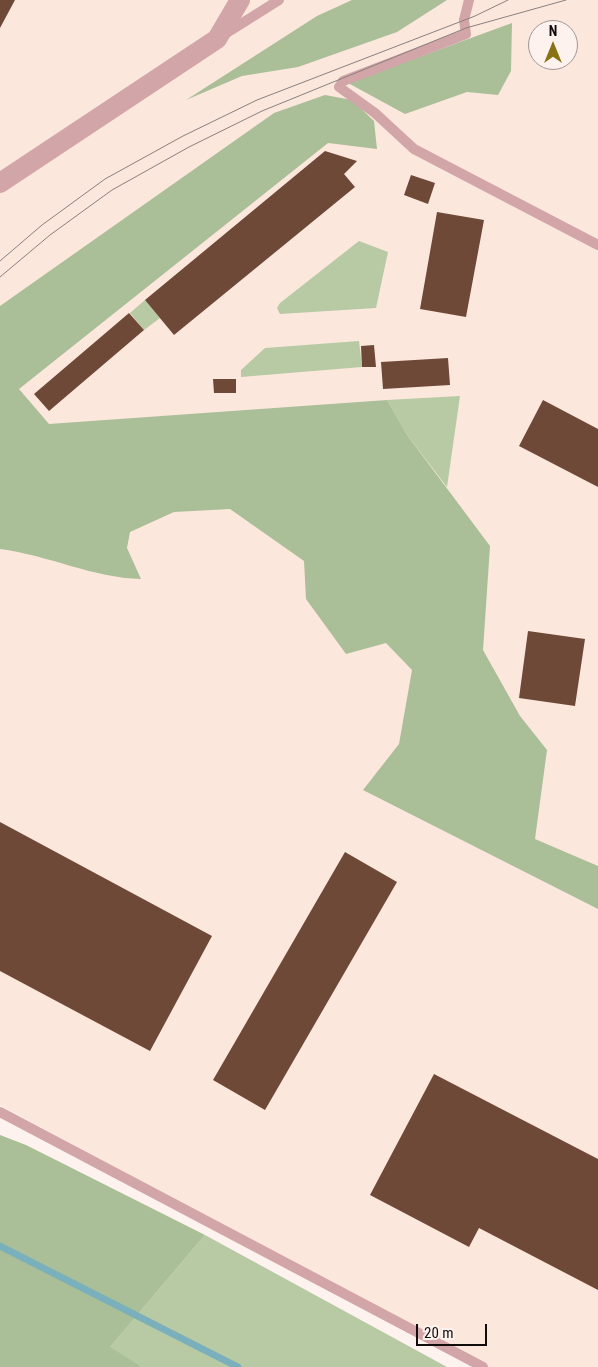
<!DOCTYPE html>
<html>
<head>
<meta charset="utf-8">
<style>
	body { margin:0 }
	#map { position:relative; width:598px; height:1367px; overflow:hidden; background:#fdf2ee; font-family:"Roboto Condensed",sans-serif }
	canvas { display:block }
	.north { position:absolute; left:528px; top:20px; width:50px; height:50px; box-sizing:border-box; background:#fdf2ee; border:1px solid #9f9694; border-radius:50%; rotate:0deg; font-size:14px; font-weight:700; line-height:20px; text-align:center; color:#120d0c }
	.north::after { content:''; display:block; margin:auto; width:18px; height:22px; background:#877214; clip-path:polygon(50% 0,100% 100%,50% 72%,0 100%) }
	.scale { position:absolute; left:416px; top:1324px; width:71px; height:22px; box-sizing:border-box; border:2px solid #120d0c; border-top:0; padding-left:6px; font-size:15px; line-height:18px; white-space:nowrap; color:#120d0c; -webkit-text-stroke:4px #fdf2ee; paint-order:stroke }
</style>
</head>
<body>
<div id="map">
<canvas width="598" height="1367"></canvas>
<div class="north">N</div>
<div class="scale">20 m</div>
</div>
<script>
const ctx = document.querySelector('canvas').getContext('2d');
ctx.lineJoin = 'round';
function fill(path, color) {
  ctx.fillStyle = color;
  ctx.fill(path, 'evenodd');
}
function strokePath(path, color, width, dash) {
  ctx.strokeStyle = color;
  ctx.lineWidth = width;
  ctx.lineCap = dash ? 'butt' : 'round';
  ctx.setLineDash(dash || []);
  ctx.stroke(path);
}
fill(new Path2D(`
	M0 0H598V1367H475L217 1222 0 1105ZM538 30H568V60H538Z`), '#fce7dd');
fill(new Path2D(`
	M359 241 388 252 376 308 280 314 277 308 280 303Z
	M145 300 160 318 144 330 130 313Z
	M359 341 362 367 241 377V370L265 348Z
	M460 396 447 487 407 435 387 400Z
	M205 1235 447 1367H142L109 1348Z`), '#b7caa4');
fill(new Path2D(`
	M352 0H447L397 32 298 67 242 76 186 100 317 16Z
	M512 23 511 71 498 95 467 92 405 114 348 83Z
	M325 95 352 100 374 121 377 149 328 143 19 389 49 424 387 400 407 435 490 546 483 650 520 716 547 750 535 839 598 866V909L363 790 399 744 412 670 386 643 346 654 306 599 304 561 230 509 174 512 130 532 127 548 141 579C93 578 48 555 0 549V306L274 113Z
	M0 1135 26 1145 205 1235 110 1347 142 1367H0Z`), '#aabe97');
strokePath(new Path2D(`
	M0 1246 238 1367`), '#7ab0bc', 7);
fill(new Path2D(`
	M0 0H15L0 28Z
	M325 151 357 161 344 174 355 187 174 335 145 300Z
	M411 175 435 183 428 204 404 195Z
	M437 212 484 220 466 317 420 309Z
	M129 313 144 330 49 411 34 394Z
	M374 345 376 367H362L361 346Z
	M448 358 450 385 383 389 381 362Z
	M213 379H236V393H214Z
	M543 400 598 429V487L519 446Z
	M528 631 585 639 575 706 519 698Z
	M0 822 212 936 150 1051 0 971Z
	M345 852 397 882 265 1110 213 1080Z
	M434 1074 598 1159V1290L479 1228 469 1247 370 1195Z`), '#6f4938');
strokePath(new Path2D(`
	M469 0 464 20 466 34 343 81 339 87 375 113 414 149 598 245
	M225 34 279 0
	M0 1112 483 1367`), '#d2a5a8', 10);
strokePath(new Path2D(`
	M0 183 217 39 240 0`), '#d2a5a8', 20);
strokePath(new Path2D(`
	M0 261 42 225 105 179 183 136 257 100 475 16 508 0
	M0 277 50 235 112 190 189 147 262 111 466 28 566 0`), '#89817e', 1);
</script>
</body>
</html>
